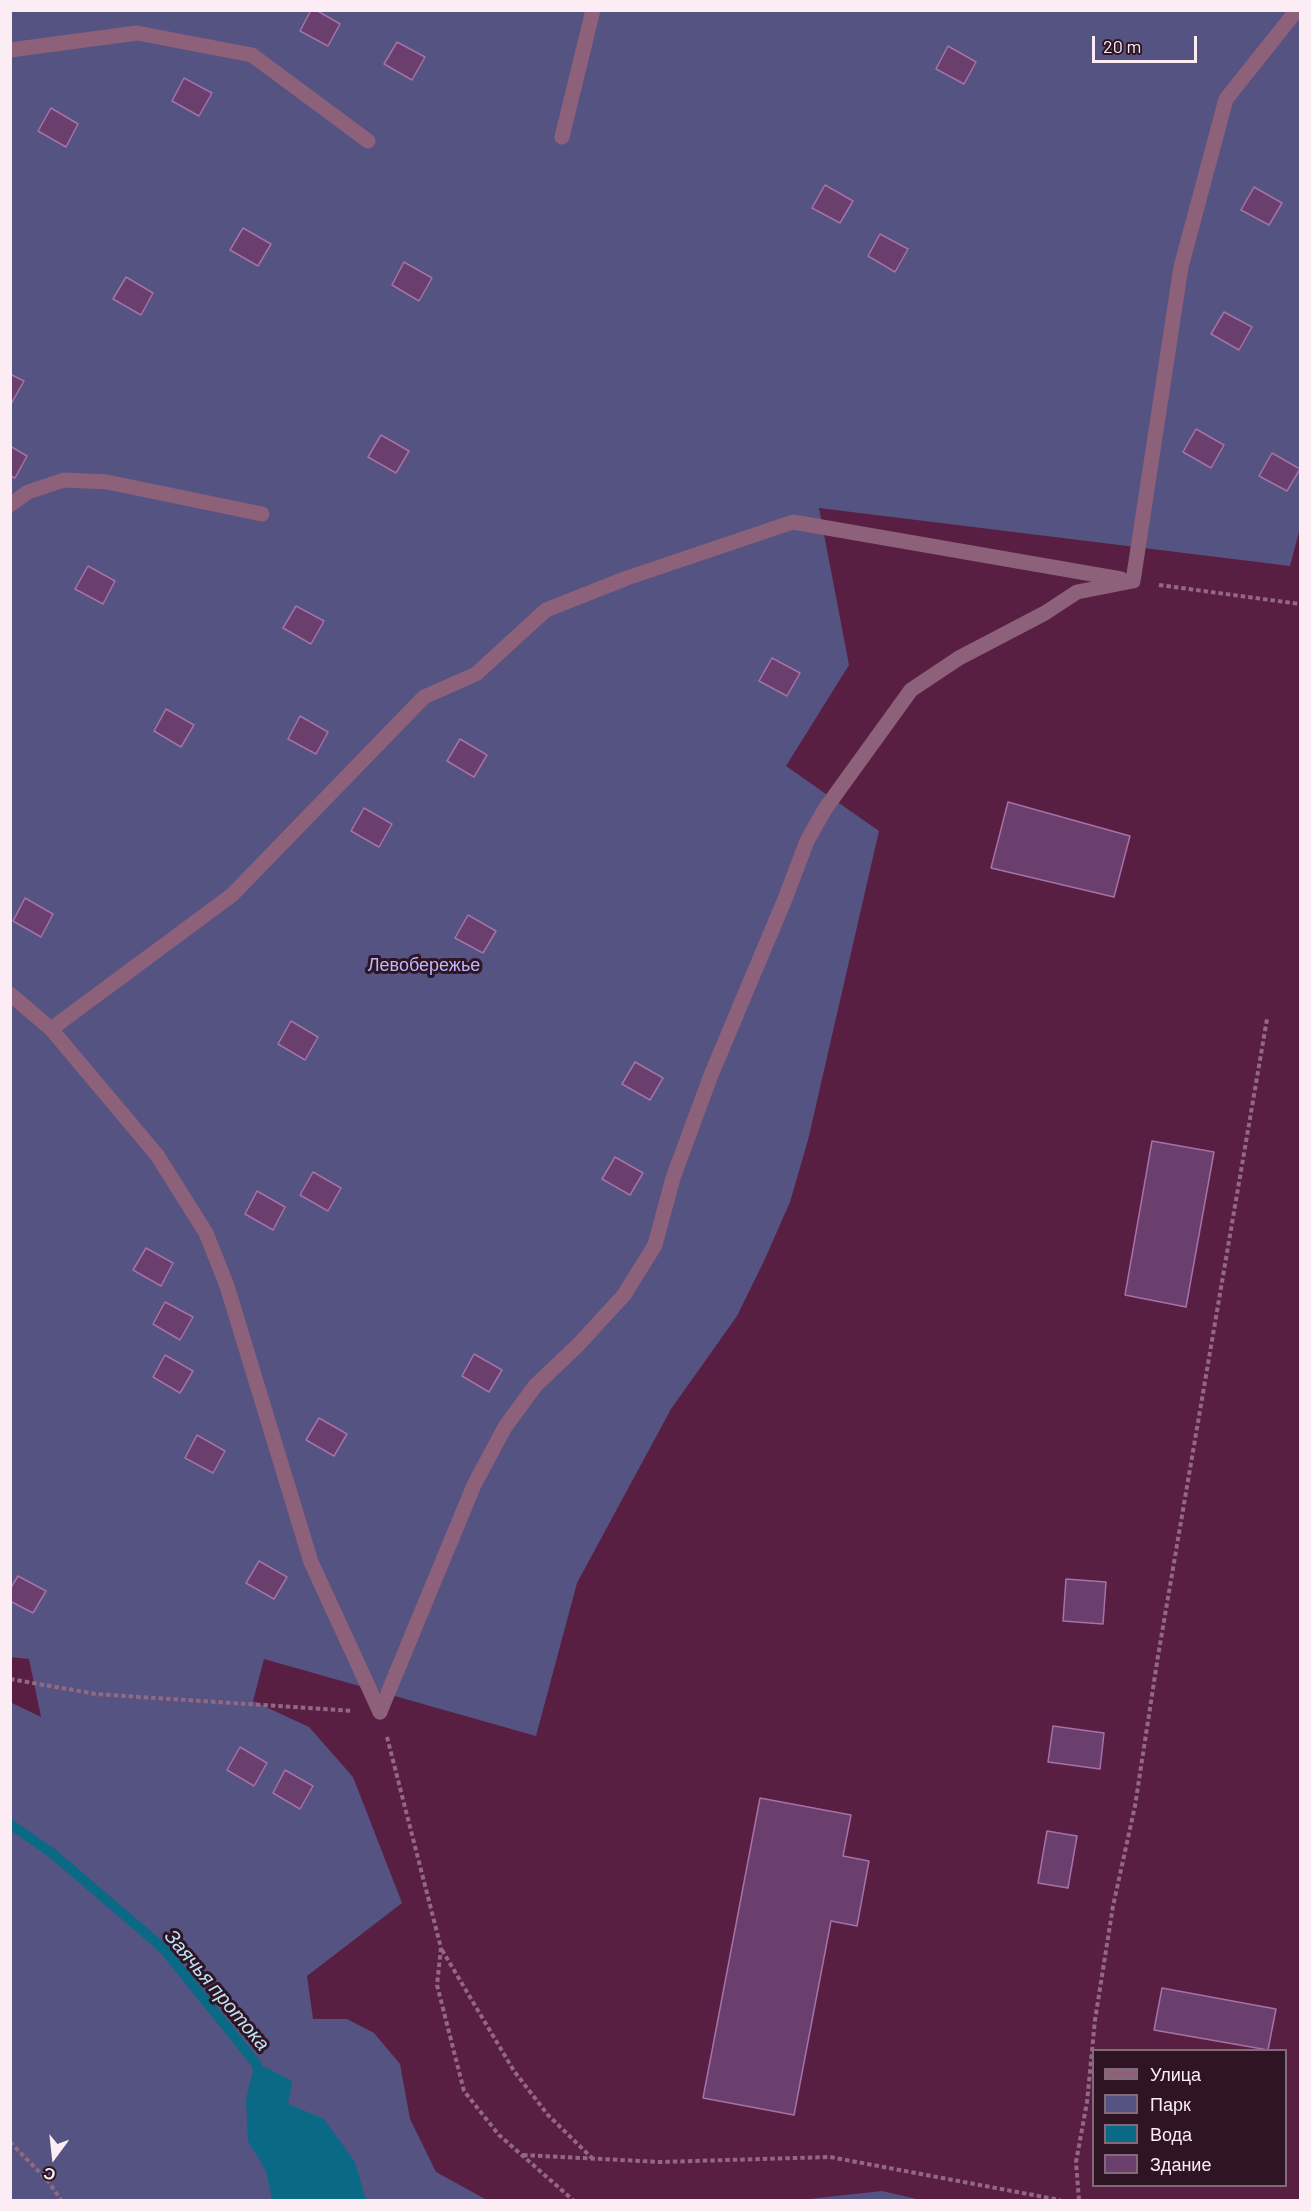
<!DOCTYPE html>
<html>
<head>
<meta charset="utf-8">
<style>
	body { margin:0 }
	#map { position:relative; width:1311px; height:2211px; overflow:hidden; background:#591f43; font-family:Barlow,sans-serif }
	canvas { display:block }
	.frame { position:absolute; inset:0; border:12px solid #fcedf4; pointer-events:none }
	.legend { position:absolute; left:1092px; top:2049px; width:195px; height:138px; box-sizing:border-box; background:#2f1524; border:2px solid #816b77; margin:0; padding:8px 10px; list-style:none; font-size:18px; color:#fcedf4 }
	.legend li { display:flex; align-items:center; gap:12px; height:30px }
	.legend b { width:30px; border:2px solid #816b77 }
	.north { position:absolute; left:24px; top:2127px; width:60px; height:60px; -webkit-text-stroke:4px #2f1524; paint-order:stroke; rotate:195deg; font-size:16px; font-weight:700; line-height:24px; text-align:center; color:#fcedf4 }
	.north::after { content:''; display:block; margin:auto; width:21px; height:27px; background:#fcedf4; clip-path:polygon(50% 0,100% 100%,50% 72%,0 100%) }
	.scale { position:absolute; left:1092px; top:36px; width:105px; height:27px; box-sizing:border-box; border:3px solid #fcedf4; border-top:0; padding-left:8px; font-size:18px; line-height:21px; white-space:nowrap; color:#fcedf4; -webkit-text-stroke:4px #2f1524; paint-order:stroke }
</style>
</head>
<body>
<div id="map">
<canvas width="1311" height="2211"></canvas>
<div class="frame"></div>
<ul class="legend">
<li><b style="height:8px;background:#8d6179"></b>Улица</li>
<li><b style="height:16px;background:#555382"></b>Парк</li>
<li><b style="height:16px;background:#0a6985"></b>Вода</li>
<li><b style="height:16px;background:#6b3f6d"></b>Здание</li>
</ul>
<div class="north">С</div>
<div class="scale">20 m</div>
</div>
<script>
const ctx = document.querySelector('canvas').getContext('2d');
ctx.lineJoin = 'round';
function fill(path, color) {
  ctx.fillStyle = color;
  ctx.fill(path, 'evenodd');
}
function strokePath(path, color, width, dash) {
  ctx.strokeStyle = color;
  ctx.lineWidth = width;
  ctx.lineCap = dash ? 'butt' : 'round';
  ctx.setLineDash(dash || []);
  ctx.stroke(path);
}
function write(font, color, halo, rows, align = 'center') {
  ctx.font = font + ' Barlow,sans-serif';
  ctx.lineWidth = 6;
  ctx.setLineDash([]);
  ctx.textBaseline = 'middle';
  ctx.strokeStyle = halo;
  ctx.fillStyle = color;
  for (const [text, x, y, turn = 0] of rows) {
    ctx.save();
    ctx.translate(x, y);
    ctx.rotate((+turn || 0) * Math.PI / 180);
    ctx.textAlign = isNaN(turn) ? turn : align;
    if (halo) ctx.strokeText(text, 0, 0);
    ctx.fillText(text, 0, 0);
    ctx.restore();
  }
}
fill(new Path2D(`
	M11 11H1300V528L1290 566 819 508 849 665 786 766 879 831 808 1140 790 1202 764 1261 737 1316 671 1409 577 1583 536 1736 264 1659 253 1701 309 1727 353 1777 402 1903 307 1976 313 2019H347L374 2033 400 2064 410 2119 436 2172 487 2200H11L10 1702 41 1717 29 1659 10 1657Z
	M882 2191 921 2200H800Z`), '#555382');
fill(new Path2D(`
	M255 2062 292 2081 288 2104 324 2119 355 2162 366 2200H272L266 2171 248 2141 246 2100Z`), '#0a6985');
strokePath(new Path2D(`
	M10 1824 52 1853 163 1948 255 2062 260 2073`), '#0a6985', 10);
const building = new Path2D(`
	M311 10H316L340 24 328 46 300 31Z
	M397 42 425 57 412 80 384 64Z
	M948 46 976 62 964 84 936 69Z
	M184 78 212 93 199 116 172 101Z
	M51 108 78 124 66 147 38 131Z
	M825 185 853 201 840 223 812 208Z
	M1254 187 1282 203 1269 225 1241 210Z
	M243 228 271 244 258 266 230 250Z
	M880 234 908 249 895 272 868 256Z
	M404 262 432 278 419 301 392 285Z
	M126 277 153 293 141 315 113 299Z
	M1224 312 1252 327 1239 350 1211 334Z
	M10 374 24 381 11 404H10Z
	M1196 429 1224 445 1211 468 1183 452Z
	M381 435 409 451 396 473 368 457Z
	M10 446 27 456 15 478 10 476Z
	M1272 453 1300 469 1287 491 1259 476Z
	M88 566 115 581 103 604 75 589Z
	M296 606 324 621 311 644 283 628Z
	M772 658 800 673 787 696 759 681Z
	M166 709 194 725 181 747 154 731Z
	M300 716 328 732 316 754 288 739Z
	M460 739 487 755 474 777 447 761Z
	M1008 802 1130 836 1114 897 991 868Z
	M364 808 392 824 379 847 351 831Z
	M25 898 53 914 41 937 13 921Z
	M468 915 496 931 483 953 455 938Z
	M291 1021 318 1037 305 1060 278 1044Z
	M635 1062 663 1078 650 1100 622 1084Z
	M1152 1141 1214 1152 1186 1307 1125 1295Z
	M615 1157 643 1173 630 1195 602 1179Z
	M313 1172 341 1188 328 1211 300 1195Z
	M257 1191 285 1207 273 1230 245 1214Z
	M146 1248 173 1263 161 1286 133 1270Z
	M165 1302 193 1317 180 1340 153 1324Z
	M474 1354 502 1370 489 1392 462 1376Z
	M165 1355 193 1371 180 1393 153 1377Z
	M319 1418 347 1434 334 1456 306 1440Z
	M197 1435 225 1451 213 1473 185 1458Z
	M259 1561 287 1577 274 1599 246 1583Z
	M18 1576 46 1591 33 1613 10 1601V1589Z
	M1066 1579 1106 1582 1103 1624 1063 1621Z
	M1053 1726 1104 1733 1100 1769 1048 1762Z
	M240 1747 267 1763 254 1786 227 1770Z
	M285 1770 313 1786 300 1809 273 1793Z
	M760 1798 851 1815 843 1856 869 1861 857 1926 831 1921 794 2115 703 2098Z
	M1047 1831 1077 1836 1068 1888 1038 1883Z
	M1162 1988 1276 2009 1268 2050 1154 2030Z`);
fill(building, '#6b3f6d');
strokePath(building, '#a572a7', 1.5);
strokePath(new Path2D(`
	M1159 585 1300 604
	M10 1679 96 1694 353 1711
	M387 1737 441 1948 437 1985 464 2091 499 2135 573 2200
	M442 1950 514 2071 548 2115 593 2159
	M10 2142 48 2181 61 2200
	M523 2155 660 2162 830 2157 1060 2200
	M1079 2200 1076 2162 1087 2102 1095 2020 1113 1906 1135 1806 1158 1656 1267 1019`), '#936882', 4, [4.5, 3]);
strokePath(new Path2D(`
	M10 50 137 33 252 55 368 141
	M562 137 593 10
	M10 505 28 492 64 480 107 482 262 514
	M51 1029 232 895 424 697 476 674 546 610 627 578 793 522 1121 579
	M380 1712 474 1485 505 1427 535 1386 578 1345 624 1295 655 1245 673 1178 711 1075 785 899 807 841 825 809 911 690 959 658 1045 613 1077 592 1133 581 1181 267 1226 99 1297 10`), '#8d6179', 15);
strokePath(new Path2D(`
	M10 994 51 1029 157 1155 206 1233 227 1286 311 1562 380 1712`), '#8d6179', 15);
write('18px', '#bbb9fd', '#2f1524', [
	["Левобережье",424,965]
]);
write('italic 20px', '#bce4f5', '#2f1524', [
	["Заячья протока",217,1990,50]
]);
</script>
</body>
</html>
